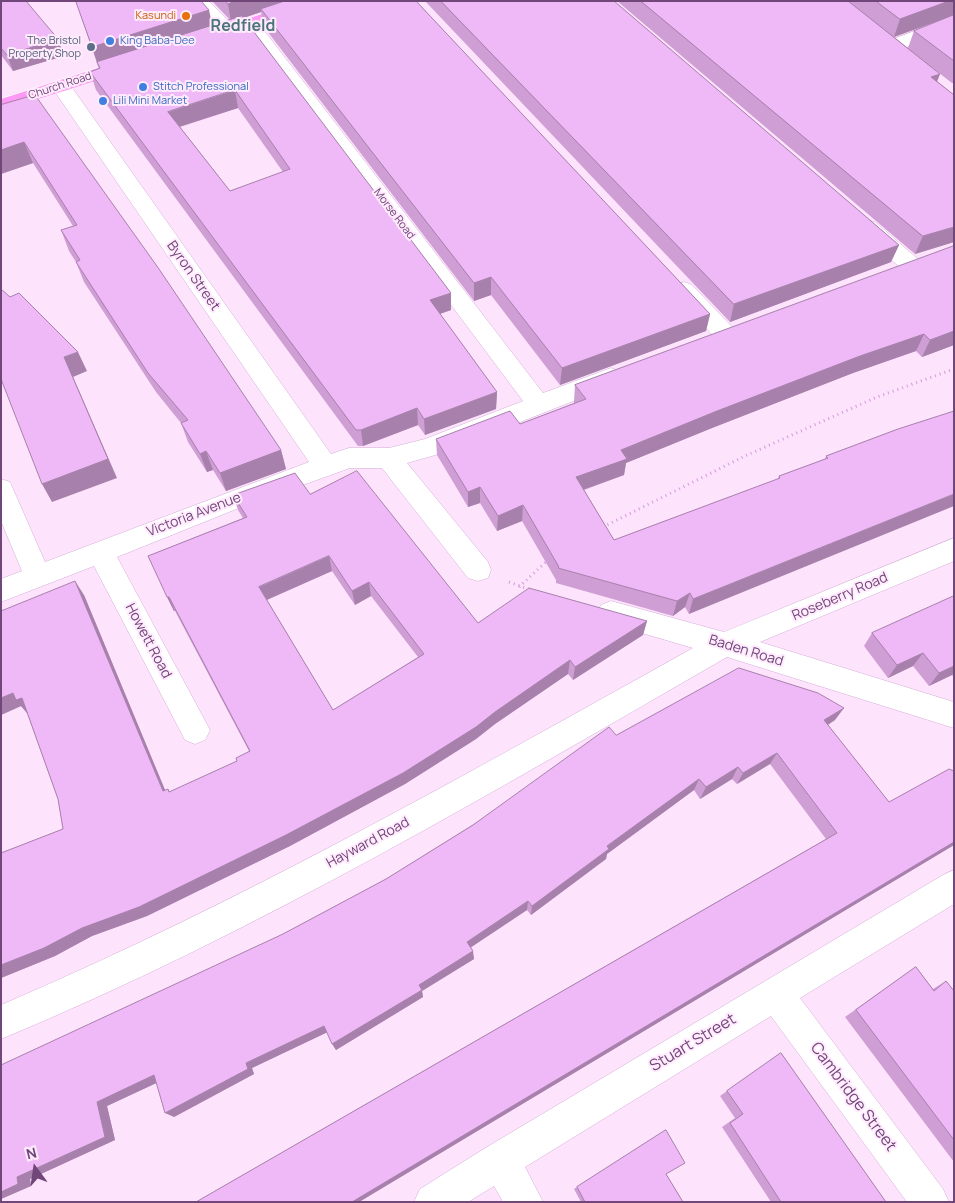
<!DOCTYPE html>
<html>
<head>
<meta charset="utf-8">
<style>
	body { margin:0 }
	#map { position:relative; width:955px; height:1203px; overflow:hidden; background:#fee3fc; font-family:Manrope,sans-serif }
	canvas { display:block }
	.frame { position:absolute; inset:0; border:2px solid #714679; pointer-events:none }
	.north { position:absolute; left:10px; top:1143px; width:50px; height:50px; -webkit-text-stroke:4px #ffebfd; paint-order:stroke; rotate:346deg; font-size:14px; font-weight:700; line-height:20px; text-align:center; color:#714679 }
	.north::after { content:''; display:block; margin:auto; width:18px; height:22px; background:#714679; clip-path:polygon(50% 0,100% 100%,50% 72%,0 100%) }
</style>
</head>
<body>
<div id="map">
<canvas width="955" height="1203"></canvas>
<div class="frame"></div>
<div class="north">N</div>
</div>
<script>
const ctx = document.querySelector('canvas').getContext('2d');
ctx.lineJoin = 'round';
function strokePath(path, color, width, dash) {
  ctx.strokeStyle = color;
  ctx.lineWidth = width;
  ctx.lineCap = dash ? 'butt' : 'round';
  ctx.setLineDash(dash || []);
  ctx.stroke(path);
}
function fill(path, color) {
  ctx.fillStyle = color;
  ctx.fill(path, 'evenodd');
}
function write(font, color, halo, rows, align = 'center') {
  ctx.font = font + ' Manrope,sans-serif';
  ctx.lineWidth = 4;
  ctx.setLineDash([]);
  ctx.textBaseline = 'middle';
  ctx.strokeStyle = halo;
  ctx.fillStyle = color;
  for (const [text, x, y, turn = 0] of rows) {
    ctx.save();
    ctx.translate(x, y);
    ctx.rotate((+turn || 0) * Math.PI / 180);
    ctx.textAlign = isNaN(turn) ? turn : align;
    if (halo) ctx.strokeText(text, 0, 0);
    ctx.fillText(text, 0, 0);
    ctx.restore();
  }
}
const minor = new Path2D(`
	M190 1H209L238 31 235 35 229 36 223 35Z
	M954 16V28L897 51 890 53 883 51 881 47 883 43Z
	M250 19 256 20 543 393 611 368 619 371 623 377 619 383 439 454 407 463 488 562 491 570 488 578 478 581 468 578 382 468H350L234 510 117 557 210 730 205 740 195 744 185 740 94 566 1 602V579L22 571 1 521V479L10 482 45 562 309 462 51 86 54 82 61 80 68 82 331 454 349 448H389L425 439 523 401 244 28 241 24 244 20Z
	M867 220 875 222 919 260 922 265 919 270 911 272 903 270 859 232 856 227 859 222Z
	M684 282 692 285 733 328 737 334 733 340 725 342 717 340 676 295 673 290 676 285Z
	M954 538V561L760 642 954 702V728L727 657C491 793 254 934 1 1039V1005C240 903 467 774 693 648L601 621 597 613 601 605 611 601 724 632Z
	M954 870V904L800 998 943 1189 949 1202H907L771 1016 525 1167 543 1202H503L494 1186 468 1202H414L420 1189 487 1147 943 875Z`);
const major = new Path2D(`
	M301 1H328L325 5 220 40 214 41 208 40 205 36 208 32Z
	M126 59 133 61 135 65 133 69 1 111V99Z`);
strokePath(minor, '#d2aed6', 1);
strokePath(major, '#fff', 1);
strokePath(new Path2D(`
	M603 527 745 456 877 397 954 369
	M509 582 531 590
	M519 587 548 560`), '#d39bdc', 3, [1, 4]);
fill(minor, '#fff');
fill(major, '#ff99f5');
fill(new Path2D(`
	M1 1 58 39 64 56 13 71 1 55Z
	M212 1H416L710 314 706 331 560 385 491 295 474 301 264 27 261 12 244 18 451 310 440 314 497 392 496 409 425 435 418 425 363 446H358L96 90 90 72 99 69 76 2 213 25 230 20ZM238 108 283 172 230 191 180 127Z
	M425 1H614L899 245 891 262 730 322Z
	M617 1H954V15L894 37 908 48 914 31 954 15V83H952L930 66 937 81 954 95V242L915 254Z
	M1 105 281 450 286 469 226 491 213 470 207 472 188 442 181 423 156 392 84 282 76 262 69 251 61 230 73 226 33 163 1 174Z
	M954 246V345L922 357 916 351 853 373 712 428 626 463 624 475 584 490 614 540 778 479 779 476 825 459 826 456 898 429 689 614 685 607 673 616 556 583V580L522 521 497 531 480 503 468 507 437 455 436 439 520 424 574 403V402L575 385Z
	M310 494 478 623 647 621 643 635 573 680 568 674 495 724 476 739 405 784 290 846 147 916 92 936 55 956 1 978V853L63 829 58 799 27 713 21 706 1 715V611L84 595 165 790 168 789 170 792 237 761 249 751 175 611H174L148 556 243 518 238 510 233 495ZM332 571 355 605 371 596 418 657 333 710 267 600Z
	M954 596V678L952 675 929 686 913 666 888 678 864 646 872 633Z
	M835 720 828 725 889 802 954 845 359 1202H196L826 839 770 764 737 784 732 779 700 799 694 790 607 854 606 859 531 915 527 910 471 947 474 959 422 991 423 997 336 1050 327 1032 252 1068 254 1074 174 1117 156 1083 107 1106 115 1140 30 1179 31 1186 1 1199 283 934 386 879 616 735Z
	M916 967 933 989 946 981 954 991V1162L845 1017Z
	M781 1053 886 1202H771L722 1127 735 1118 720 1096Z
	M666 1130V1174L683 1202H581L574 1189Z`), '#ce9ed4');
fill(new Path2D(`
	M235 1H293L261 9V12L231 22 228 4Z
	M949 1H954V15L894 37 900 19Z
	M209 10 213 28 98 65 92 47Z
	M58 39 64 56 13 71 7 55Z
	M940 74 933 92 931 77Z
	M235 90 238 108 172 129 168 112Z
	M24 142 33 163 1 174V150Z
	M954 227V242L915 254 923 236Z
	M899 245 891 262 730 322 734 304Z
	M491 277V295L474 301V283Z
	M451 293V310L431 317 430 300Z
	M710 314 706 331 560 385 562 368Z
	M954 331V345L922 357 930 340Z
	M924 334 916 351 853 373 712 428 626 463 624 475 574 493 576 477 621 450 717 411 860 356Z
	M78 352 87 371 73 377 117 478 52 502 42 484 64 357Z
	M497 392 496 409 425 435 424 419Z
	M417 408 418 425 363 446 361 430Z
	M281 450 286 469 226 491 220 473Z
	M206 451 213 470 207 472 200 454Z
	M480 487V503L468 507V492Z
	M954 494V506L689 614 693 599Z
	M523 505 522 521 497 531 498 516Z
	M329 556 332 571 264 601 259 587Z
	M75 581 84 595 170 802 163 791Z
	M369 582 371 596 355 605 352 591Z
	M690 593 685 607 673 616 677 601Z
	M167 597H169L175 611H174Z
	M647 621 643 635 573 680 575 667Z
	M923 653 913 666 888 678 897 665Z
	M570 660 568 674 495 724 476 739 405 784 290 846 147 916 92 936 55 956 1 978V965L495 712Z
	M954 666V672L952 675 929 686 939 673Z
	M13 693 22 698 32 711 27 713 21 706 1 715V698Z
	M844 708 835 720 816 732 824 720Z
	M777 753 770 764 737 784 743 773Z
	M738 767 732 779 700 799 706 787Z
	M699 779 694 790 607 854 606 859 531 915 532 906 607 846Z
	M954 842V845L359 1202H352Z
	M528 901 527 910 467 950V942Z
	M473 951 474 959 422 991 423 997 336 1050 332 1044 419 985Z
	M324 1026 328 1032 252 1068 254 1074 174 1117 165 1113 246 1063Z
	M154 1075 163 1080 107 1106 115 1140 30 1179 31 1186 1 1199V1192L97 1102Z`), '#a781ac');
const building = new Path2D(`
	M1 1H26L58 39 7 55 1 48Z
	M77 1H201L209 10 92 47 76 2Z
	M226 1H235L228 4Z
	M285 1H416L710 314 562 368 491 277 474 283 261 9Z
	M441 1H614L899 245 734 304Z
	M641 1H848L862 12 940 74 931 77 954 95V227L923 236Z
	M876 1H949L900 19Z
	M954 15V61L914 31Z
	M242 16 451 293 430 300 497 392 424 419 417 408 361 430H356L90 72 100 68 97 62ZM235 90 290 169 230 191 168 112Z
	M35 95 159 269 281 450 220 473 206 451 200 454 181 423 188 420 148 373 76 262 80 260 61 230 77 225 24 142 1 150V105Z
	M954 246V331L930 340 924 334 860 356 717 411 621 450 627 459 576 477 614 540 780 478 779 476 828 458 826 456 898 429 954 411V494L693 599 690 593 677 601 558 568 559 567 523 505 498 516 480 487 468 492 436 439 510 411 520 424 586 399 575 385Z
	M1 289 10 297 19 293 78 352 64 357 108 459 42 484 1 379Z
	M357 471 478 623 529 588 647 621 575 667 570 660 495 712 476 727 403 773 286 835 139 907 82 928 44 948 1 965V853L63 829 58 799 22 698 16 700 13 693 1 698V611L75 581 163 791 168 789 169 792 237 761 236 758 250 751 169 597H167L148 556 247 517 233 495 295 473 310 494ZM329 556 352 591 369 582 424 654 333 710 259 587Z
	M954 596V666L939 673 923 653 897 665 872 633Z
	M739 668 818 693 844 708 824 720 889 802 949 769 954 771V842L352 1202H196L837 833 777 753 743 773 738 767 706 787 699 779 607 846 609 849 532 906 528 901 467 942 473 951 419 985 422 990 332 1044 324 1026 246 1063 248 1069 165 1113 154 1075 97 1102 105 1137 17 1177 18 1184 1 1192V1065L283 934 386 879 473 825 609 727 616 735Z
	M916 967 934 991 946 981 954 991V1140L856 1010Z
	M781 1053 886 1202H781L730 1123 743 1114 727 1091Z
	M666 1130 685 1163 666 1174 683 1202H585L577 1187Z`);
fill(building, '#efb8f6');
strokePath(building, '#a781ac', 1);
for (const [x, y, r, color] of [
	[186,16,5,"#e8710a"],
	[110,41,5,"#3f7fe0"],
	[91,47,5,"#5c6f8a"],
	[143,87,5,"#3f7fe0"],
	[103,101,5,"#3f7fe0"]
]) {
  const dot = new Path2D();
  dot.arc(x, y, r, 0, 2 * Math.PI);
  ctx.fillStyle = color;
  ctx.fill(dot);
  strokePath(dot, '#ffebfd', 2);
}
write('11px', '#c56008', '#ffebfd', [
	["Kasundi",176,16]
], 'right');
write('11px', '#4e5e75', '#ffebfd', [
	["The Bristol",81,41],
	["Property Shop",81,54]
], 'right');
write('11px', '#366cbe', '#ffebfd', [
	["King Baba-Dee",120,41],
	["Stitch Professional",153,87],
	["Lili Mini Market",113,101]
], 'left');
write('11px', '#714679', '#ffebfd', [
	["Church Road",60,86,-18],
	["Morse Road",394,214,53]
]);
write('14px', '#714679', '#ffebfd', [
	["Byron Street",193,276,55],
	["Victoria Avenue",194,515,-21],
	["Roseberry Road",840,597,-23],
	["Howett Road",148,641,62],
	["Baden Road",746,651,17],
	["Hayward Road",368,843,-28]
]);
write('bold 16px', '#4d747a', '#ffebfd', [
	["Redfield",243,27]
]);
write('16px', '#714679', '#ffebfd', [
	["Stuart Street",693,1043,-31],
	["Cambridge Street",853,1097,53]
]);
</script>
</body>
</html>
